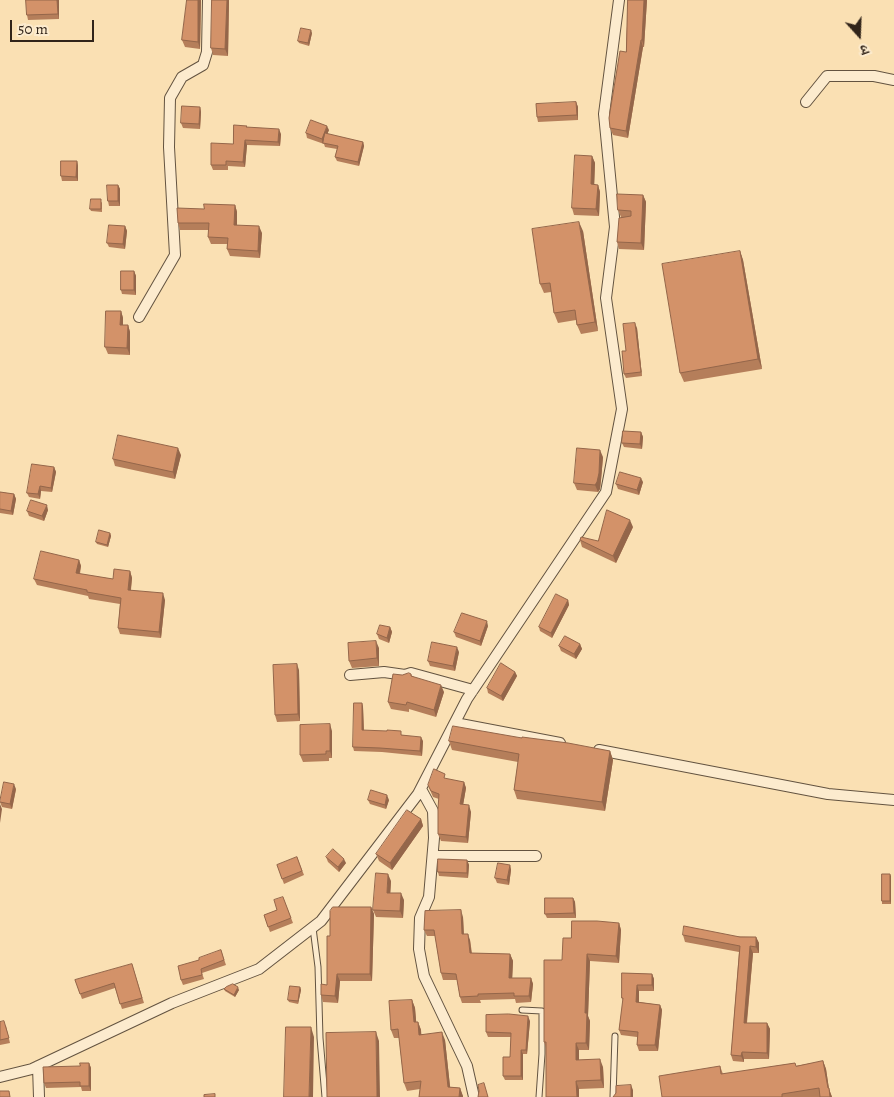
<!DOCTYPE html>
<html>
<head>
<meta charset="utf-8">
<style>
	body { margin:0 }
	#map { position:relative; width:894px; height:1097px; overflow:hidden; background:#fae0b3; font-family:Alegreya,"Noto Serif Devanagari",serif }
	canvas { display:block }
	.north { position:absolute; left:834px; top:10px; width:50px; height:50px; -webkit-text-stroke:4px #fcebce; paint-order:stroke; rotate:160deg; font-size:14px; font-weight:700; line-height:20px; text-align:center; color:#312419 }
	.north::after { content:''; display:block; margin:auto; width:18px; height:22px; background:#312419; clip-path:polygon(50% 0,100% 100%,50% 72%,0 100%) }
	.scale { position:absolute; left:10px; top:20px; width:84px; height:22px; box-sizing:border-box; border:2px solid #312419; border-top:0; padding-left:6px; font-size:15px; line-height:18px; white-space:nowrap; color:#312419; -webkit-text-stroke:4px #fcebce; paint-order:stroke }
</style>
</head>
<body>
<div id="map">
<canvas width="894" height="1097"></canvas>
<div class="north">उ</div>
<div class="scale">50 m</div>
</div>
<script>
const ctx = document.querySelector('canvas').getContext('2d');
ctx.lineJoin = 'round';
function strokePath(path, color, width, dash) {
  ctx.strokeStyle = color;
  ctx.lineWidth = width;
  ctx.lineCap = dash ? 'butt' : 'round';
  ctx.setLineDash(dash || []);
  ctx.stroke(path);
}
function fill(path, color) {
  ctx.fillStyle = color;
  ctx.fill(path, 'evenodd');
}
const service = new Path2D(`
	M313 928 318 967 320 1038 325 1097
	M522 1010 542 1011V1054L539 1097
	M613 1097 615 1036`);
const minor = new Path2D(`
	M806 102 827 76H874L894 80
	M139 317 175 255 169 147 170 98 182 77 203 65 207 52 208 0
	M350 675 384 672 405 675 411 673 473 690
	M455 723 560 743
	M599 750 828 794 894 800
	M421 789 433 811 434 838 429 897 420 918 419 949 424 976 467 1066 474 1097
	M433 856H536
	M38 1066 39 1097
	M0 1077 32 1069 172 1003 259 969 321 921 418 794 467 699 606 492 622 409 606 298 615 227 604 114 619 0`);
strokePath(service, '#635340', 7);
strokePath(minor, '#635340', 12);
strokePath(service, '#fcebce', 5);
strokePath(minor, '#fcebce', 10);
fill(new Path2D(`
	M26 0H59V19L28 20 27 15Z
	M187 0H201L200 49 185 47 182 40Z
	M212 0H229L228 56 213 55 211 48Z
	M628 0H647L644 47H643L628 138 613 135 610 128 626 52Z
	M312 33 309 46 299 43 298 41Z
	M576 102 578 107V120L538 122 537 117Z
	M200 107 201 112 200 129 183 128 181 123Z
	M247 127 281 134 280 146 247 145 245 167 228 166V170H213L211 165 233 144Z
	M329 130 327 134 363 142 364 146 359 166 337 161 335 157 337 149 325 147 324 144 307 138 306 133Z
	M592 156 595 163 594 185H598L600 192 599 216 574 215 572 208Z
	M77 161 78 166V181H62L61 176Z
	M118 185 120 189V206H109L108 201Z
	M643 195 646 202 644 250 619 249 617 242 621 217 618 210Z
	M102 202V212L91 211 90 209Z
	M235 205 237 212V225L262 233 260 258 230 256 227 249V244H211L208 237 209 230H180L178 223Z
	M125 226 127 231 125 249 109 247 107 243Z
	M583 231 598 331 581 334 577 325 576 320 558 323 554 313 551 292 544 293 540 284Z
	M740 251 743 260 762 369 684 382 680 373Z
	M134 271 136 276V295L122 294 121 290Z
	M121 311 123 318V325H128L130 332V355L108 354 105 347Z
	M637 328 642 376 626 378 624 374 626 351Z
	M641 432 643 437 642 449 624 447 622 443Z
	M181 455 175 479 115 466 113 459Z
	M603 457 601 480 600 489 598 492 577 490 574 483Z
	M54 467 56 472 52 492 41 491 40 499 29 497 27 493Z
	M643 482 639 495 618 489 616 484Z
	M0 492 14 494 16 499 13 515 0 513Z
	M48 510 44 521 29 516 27 511Z
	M633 527 616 563 582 547 580 540 598 541Z
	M110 533 111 536 108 547 97 544 96 542Z
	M79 560 81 566 80 574 113 579 130 571 132 578 131 590 165 600 161 638 120 634 118 628 120 604 89 599 88 596 37 585 34 579Z
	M568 600 569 605 552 638 540 631 539 627Z
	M488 626 481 646 456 637 454 632Z
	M390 627 392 632 389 643 379 639 377 634Z
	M580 644 582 649 576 659 561 651 559 646Z
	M379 648V666L352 668 349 661Z
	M459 652 455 671 430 666 428 661Z
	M299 670 300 721 277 722 275 715Z
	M515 672 517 676 503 701 488 693 487 688Z
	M411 674 412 676 444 692 436 717 409 709V712L391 709 388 702 402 675Z
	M362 703 363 707 364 731 403 735 423 741 422 756 382 752 354 751 353 747Z
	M332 731V758H329V761L303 762 300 755Z
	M522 738 610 751 613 760 605 811 517 799 514 790 518 762 452 750 449 741Z
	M447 779 464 782 466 788 463 805 471 812 468 843 441 841 438 834 439 799 433 797 428 785Z
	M16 789 12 809 2 807 0 802Z
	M368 800H389L386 809 370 804Z
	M421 819 423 826 392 870 379 861 376 854Z
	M297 857 304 875 284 884 277 865Z
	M326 857 346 863 339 872 328 862Z
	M467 860 469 865 468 878 439 876 438 872Z
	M510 865 511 870 509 885 497 883 495 878Z
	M891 876V904H882V901Z
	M391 881 390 893 404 900 403 918 376 917 373 910Z
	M283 897 293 923 270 932 264 915 277 910Z
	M573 898 575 902 576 918H547L545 914Z
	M371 907 374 914 372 981H340L338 1003 323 1002 321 995 327 985 330 936Z
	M463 917 464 934 470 940 472 953 510 954 513 961 512 978H531L533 984 531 1002 516 1003 515 999 480 1000 481 1003H462L460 997 457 980H443L441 973 435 936H427L424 930Z
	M619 923 621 930 619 963 590 961 588 1016 590 1021 589 1050H579V1060L603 1067 604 1088 579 1089V1097H546V1048L544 1042 562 960 571 938Z
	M683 935 756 937 759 943V953H753L747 1023H767L770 1029 769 1059H744V1062L733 1061 731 1055 739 952 685 942Z
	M221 950 226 965 202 973 204 979 183 985 181 980 199 960Z
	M132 964 144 1003 122 1009 115 988 82 999 75 980Z
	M622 973 652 974 654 979V991H639V1002L660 1005 662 1010 658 1051H639L637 1045V1037L621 1035 619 1030 623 1001 622 998Z
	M300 987 301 990 298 1004 289 1002 288 1000Z
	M224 989 239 990 235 997 225 991Z
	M412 1000 415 1008 416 1022H418L421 1030V1034L445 1040 450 1087 460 1088 463 1097H419L420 1089 407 1091 404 1083 399 1038H394L391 1030Z
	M530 1021 527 1054H523V1080H505L503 1076 510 1057 511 1037H488L486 1032Z
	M0 1022 6 1026 10 1043 0 1045Z
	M823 1061 826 1069 829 1089 832 1097H662L720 1066 723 1074 795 1063 796 1066Z
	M89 1063 91 1068V1091H82L81 1087 46 1088 44 1083 80 1066Z`), '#b57e5a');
fill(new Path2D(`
	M57 0H59V19L58 14Z
	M198 0H201L200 49 198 42Z
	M227 0H229L228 56 225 49Z
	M644 0H647L644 47 642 40Z
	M311 30 312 33 309 46 308 43Z
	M641 40 643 47 628 138 626 131Z
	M576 102 578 107V120L577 115Z
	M200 107 201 112 200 129 199 124Z
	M327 126 329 130 323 144 322 139Z
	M279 129 281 134 280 146 278 142Z
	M245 140 247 145 245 167 243 162Z
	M363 142 364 146 359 166 358 162Z
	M592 156 595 163 594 191 591 184Z
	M77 161 78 166V181L76 177Z
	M118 185 120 189V206L118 201Z
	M598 185 600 192 599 216 596 209Z
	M643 195 646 202 644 250 641 243Z
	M235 205 237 212V232L234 225Z
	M579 222 583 231 598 331 595 322Z
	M125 226 127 231 125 249 123 244Z
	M259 226 262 233 260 258 258 251Z
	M740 251 743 260 762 369 758 359Z
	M134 271 136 276V295L134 290Z
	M121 311 123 318V332L120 325Z
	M635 323 637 328 642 376 641 372Z
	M128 325 130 332V355L127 348Z
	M641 432 643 437 642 449 640 444Z
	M178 448 181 455 175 479 173 472Z
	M600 450 603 457 601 480 600 489 598 492 595 485Z
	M54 467 56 472 52 492 51 488Z
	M641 478 643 482 639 495 637 490Z
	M40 486 41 491 40 499 38 494Z
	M14 494 16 499 13 515 11 511Z
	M47 505 48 510 44 521 42 516Z
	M630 520 633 527 616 563 613 556Z
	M110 533 111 536 108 547 107 545Z
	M79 560 81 566 78 580 76 573Z
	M130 571 132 578 130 596 128 590Z
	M163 593 165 600 161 638 159 632Z
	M568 600 569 605 552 638 551 633Z
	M487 621 488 626 481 646 480 641Z
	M390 627 392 632 389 643 387 638Z
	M376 641 379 648V666L377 658Z
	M580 644 582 649 576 659 574 654Z
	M457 647 459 652 455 671 453 666Z
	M297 664 299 670 300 721 298 714Z
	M515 672 517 676 503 701 501 696Z
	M441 685 444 692 436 717 434 710Z
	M362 703 363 707 364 735 362 730Z
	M330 724 332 731V758L330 751Z
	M421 737 423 741 422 756 420 751Z
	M610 751 613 760 605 811 602 802Z
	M464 782 466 788 462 811 460 804Z
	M14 784 16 789 12 809 10 804Z
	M387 795 389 800 386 809 385 805Z
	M0 804 2 809 0 823Z
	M469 805 471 812 468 843 466 837Z
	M421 819 423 826 392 870 390 863Z
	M344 859 346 863 339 872 338 867Z
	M467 860 469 865 468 878 467 873Z
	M510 865 511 870 509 885 507 880Z
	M388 874 391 881 390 900 387 893Z
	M890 874 891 876V904L890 901Z
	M401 893 404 900 403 918 400 911Z
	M573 898 575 902 576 918 574 913Z
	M371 907 374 914 372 981 370 974Z
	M461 910 463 917 464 940 462 934Z
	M619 923 621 930 619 963 616 956Z
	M468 934 470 940 472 959 470 953Z
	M756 937 759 943V953L756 947Z
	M750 946 753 953 746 1029 744 1023Z
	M510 954 513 961 512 984 509 978Z
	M587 954 590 961 588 1016 590 1021 589 1050 586 1043 585 1013Z
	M337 974 340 981 338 1003 335 996Z
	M652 974 654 979V991L652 985Z
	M531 978 533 984 531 1002 529 996Z
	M637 985 639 991V1008L636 1002Z
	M238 987 239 990 235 997 234 995Z
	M300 987 301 990 298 1004V1001Z
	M412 1000 415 1008 417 1031 414 1022Z
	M660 1005 662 1010 658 1051 655 1045Z
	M528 1016 530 1021 527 1054 526 1050Z
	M418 1022 421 1030 422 1043 419 1035Z
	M767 1023 770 1029 769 1059 767 1053Z
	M311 1027 314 1037 313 1097H309Z
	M376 1032 379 1041 380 1097H377Z
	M442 1032 445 1040 451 1095 448 1087Z
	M576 1043 579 1050V1068L576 1060Z
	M521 1050 523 1054V1080L521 1076Z
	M742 1052 744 1059V1062L741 1056Z
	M600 1059 603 1067 604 1088 601 1080Z
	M823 1061 826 1069 829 1089 832 1097H830Z
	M89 1063 91 1068V1091L89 1086Z
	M576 1081 579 1089V1097H577Z
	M631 1085 633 1090V1097H631Z
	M460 1088 463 1096V1097H459Z`), '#94664a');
const building = new Path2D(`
	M26 0H57L58 14 27 15Z
	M187 0H198V42L182 40Z
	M212 0H227L225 49 211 48Z
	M628 0H644L642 40H641L626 131 610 128 609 118 620 51 626 52Z
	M301 28 311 30 308 43 298 41Z
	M576 102 577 115 537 117 536 104Z
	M182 106 200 107 199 124 181 123Z
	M311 120 327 126 322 139 306 133Z
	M234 125 247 126 246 127 279 129 278 142 245 140 243 162 226 161V165H211V143L233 144Z
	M325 133 363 142 358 162 335 157 338 146 323 143Z
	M575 155 592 156 591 184 598 185 596 209 572 208Z
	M61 161H77L76 177 61 176Z
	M107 185H118V201H108Z
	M617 194 643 195 641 243 617 242 619 218 631 216V211L618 210Z
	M91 199H101V209H90Z
	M204 204 235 205 234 225 259 226 258 251 227 249 228 238 208 237 209 223H178L177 208 204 209Z
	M579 222 595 322 577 325 575 310 554 313 550 283 540 284 532 229Z
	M109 225 125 226 123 244 107 243Z
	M740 251 758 359 680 373 662 264Z
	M121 271H134V290H121Z
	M106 311H121L120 325H128L127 348 105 347Z
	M635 323 641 372 624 374 622 351H626L623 324Z
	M623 431 641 432 640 444 622 443Z
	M118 435 178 448 173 472 113 459Z
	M577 448 600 450 599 473 597 482 595 485 574 483Z
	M32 464 54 467 51 488 40 486 38 494 27 493Z
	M620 472 641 478 637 490 616 484Z
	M0 492 14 494 11 511 0 509Z
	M31 500 47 505 42 516 27 511Z
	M607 510 630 520 613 556 580 540 581 537 598 541Z
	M99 530 110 533 107 545 96 542Z
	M41 551 79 560 76 573 113 579 114 569 130 571 128 590 163 593 159 632 118 628 121 598 87 592V590L34 579Z
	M556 594 568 600 551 633 539 627Z
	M462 613 487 621 480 641 454 632Z
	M380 625 390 627 387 638 377 634Z
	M565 636 580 644 574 654 559 646Z
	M376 641 377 658 349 661 348 643Z
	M432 642 457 647 453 666 428 661Z
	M501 663 515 672 501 696 487 688Z
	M297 664 298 714 275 715 273 665Z
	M409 673 411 674V676L441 685 434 710 407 702 406 705 388 702 393 674 402 675Z
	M354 703H362V730L387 731V730L401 731V735L421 737 420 751 380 748 353 747Z
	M330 724V751H326V754L300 755V725Z
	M453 726 522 738V737L568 743 610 751 602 802 514 790 519 754 449 741Z
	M434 769 445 774 444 778 464 782 460 804 469 805 466 837 438 834V809L439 794 431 791 428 785Z
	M4 782 14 784 10 804 0 802Z
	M371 790 387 795 385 805 368 800Z
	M407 810 421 819 390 863 376 854Z
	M333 849 344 859 338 867 326 857Z
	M297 857 302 871 282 879 277 865Z
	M438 859 467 860V873L438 872Z
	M498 863 510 865 507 880 495 878Z
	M376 873 388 874 387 893H401L400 911 373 910Z
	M882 874H890V901H882Z
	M283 897 291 918 268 927 264 915 277 910 274 900Z
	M545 898H573L574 913 545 914Z
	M333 907H371L370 974H337L335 996 321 995V984L327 985V936H330V911Z
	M461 910 462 934H468L470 953 510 954 509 978H531L529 996H514V993L478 994V996L460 997 456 974 441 973 434 930H424L425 911Z
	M572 921H597L619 923 616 956 587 954 585 1013H587L586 1043H576V1060L600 1059 601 1080 576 1081 577 1097H546V1042H544V960H562L563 938H571Z
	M684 926 740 937H756V947L750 946 744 1023H767V1053L742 1052 741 1056 731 1055 740 946 683 935Z
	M221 950 224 960 201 969 202 975 181 980 178 966 199 960V958Z
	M132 964 142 998 120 1004 114 983 80 994 75 980Z
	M622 973 652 974V985H637L636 1002 660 1005 655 1045H637L638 1032 619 1030 623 998H622Z
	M233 984 238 987 234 995 224 989 226 987Z
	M290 986 300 987 298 1001 288 1000Z
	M412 1000 414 1022H418L419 1035 442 1032 448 1087 460 1088 459 1097H419L421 1081 404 1083 398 1029 391 1030 389 1001Z
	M509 1014 528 1016 526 1050H521V1076H503V1057H510L511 1033 486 1032V1015Z
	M4 1021 9 1038 0 1040V1022Z
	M286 1027H311L309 1097H284Z
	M376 1032 377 1097H327L326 1033Z
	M823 1061 828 1088H829L830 1097H820L819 1088 782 1094V1097H662L659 1076 720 1066 721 1074 795 1063 796 1066Z
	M80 1063H89V1086H80V1082L44 1083 43 1067 80 1066Z
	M484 1083 488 1097H478L479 1091 478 1085Z
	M631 1085V1097H613L616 1093V1086Z
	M0 1091H9L10 1097H0Z
	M215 1094V1097H204V1095Z`);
fill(building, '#d39269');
strokePath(building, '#94664a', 1);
</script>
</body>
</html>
